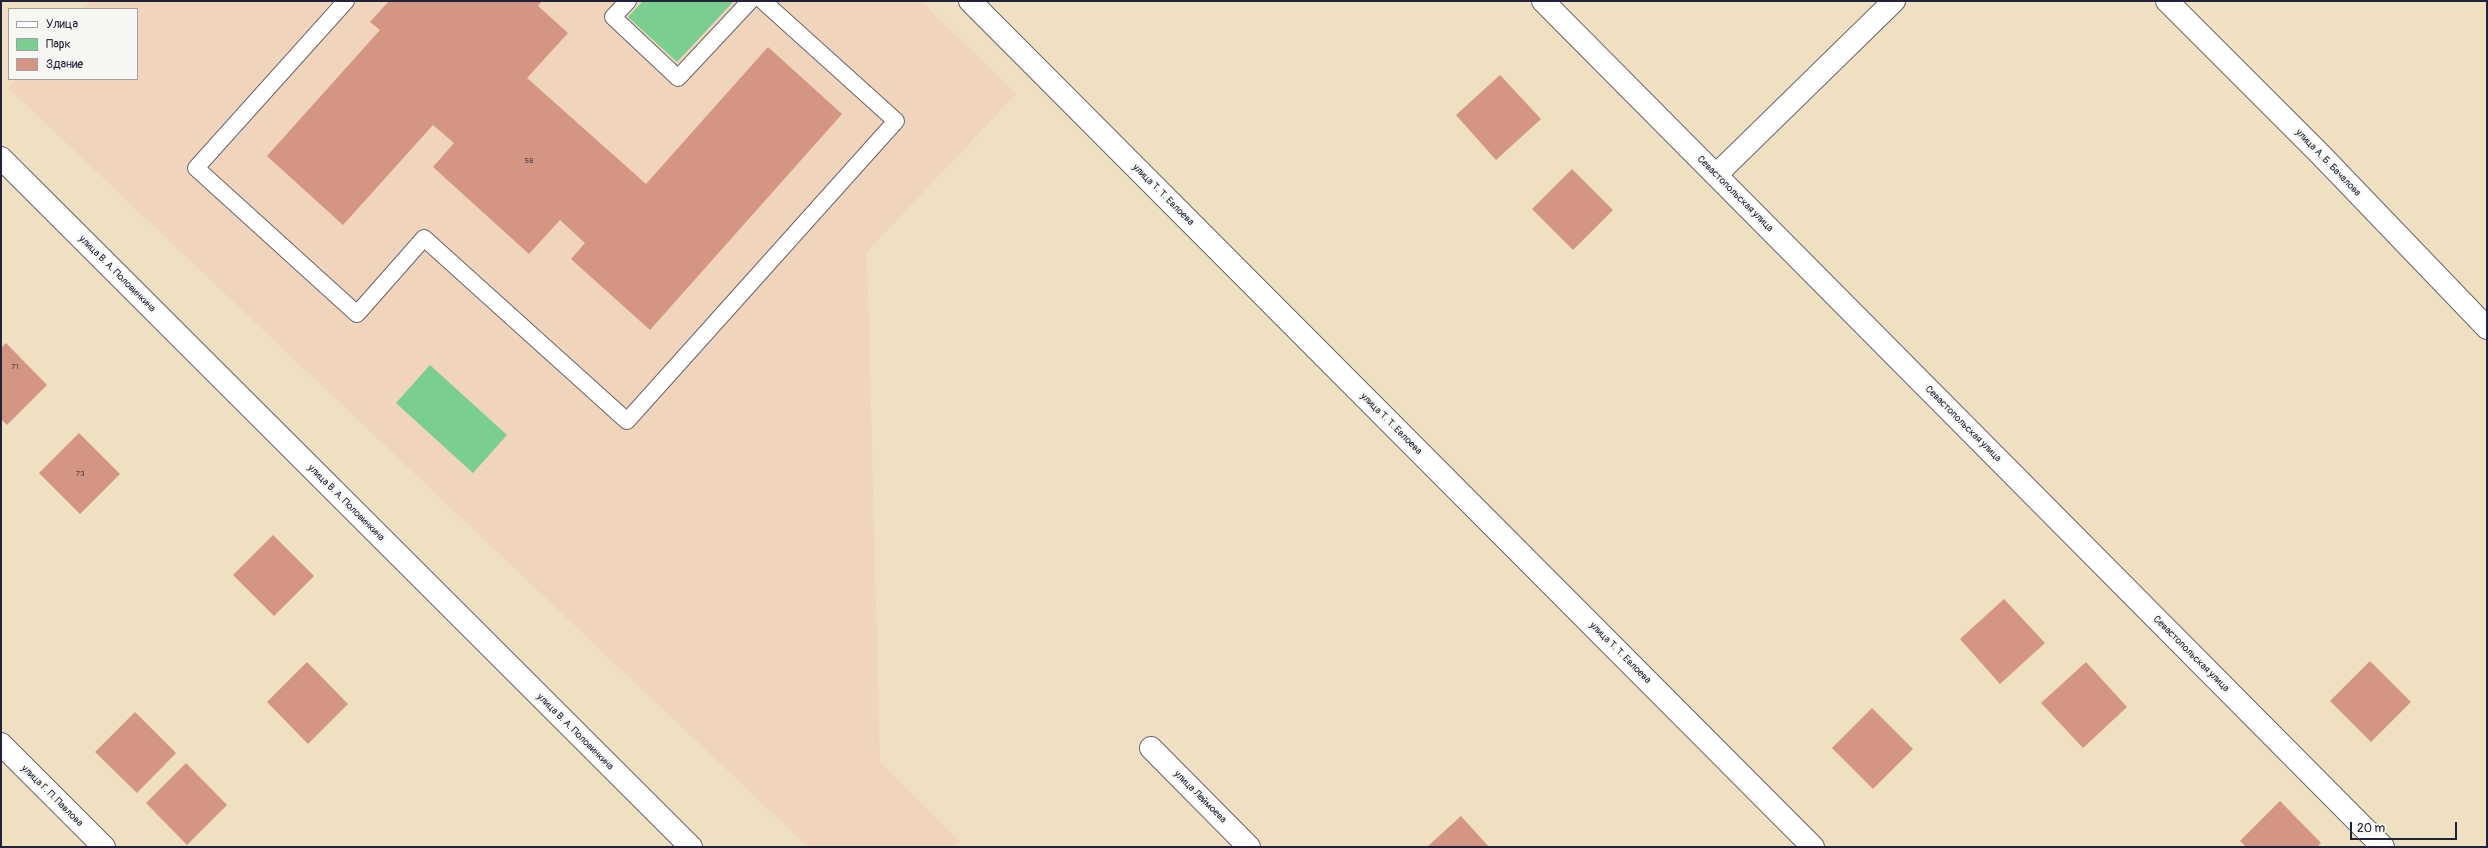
<!DOCTYPE html>
<html>
<head>
<meta charset="utf-8">
<style>
	body { margin:0 }
	#map { position:relative; width:2488px; height:848px; overflow:hidden; background:#efe0c2; font-family:Pangolin,sans-serif }
	canvas { display:block }
	.frame { position:absolute; inset:0; border:2px solid #22223b; pointer-events:none }
	.legend { position:absolute; left:8px; top:8px; width:130px; height:72px; box-sizing:border-box; background:#f6f6f2; border:1px solid #a1a1a9; margin:0; padding:5px 7px; list-style:none; font-size:12px; color:#22223b }
	.legend li { display:flex; align-items:center; gap:8px; height:20px }
	.legend b { width:20px; border:1px solid #a1a1a9 }
	.scale { position:absolute; left:2350px; top:822px; width:107px; height:18px; box-sizing:border-box; border:2px solid #22223b; border-top:0; padding-left:5px; font-size:12px; line-height:14px; white-space:nowrap; color:#22223b; -webkit-text-stroke:3px #f6f6f2; paint-order:stroke }
</style>
</head>
<body>
<div id="map">
<canvas width="2488" height="848"></canvas>
<div class="frame"></div>
<ul class="legend">
<li><b style="height:5px;background:#fff"></b>Улица</li>
<li><b style="height:11px;background:#7ace90"></b>Парк</li>
<li><b style="height:11px;background:#d49582"></b>Здание</li>
</ul>
<div class="scale">20 m</div>
</div>
<script>
const ctx = document.querySelector('canvas').getContext('2d');
ctx.lineJoin = 'round';
function fill(path, color) {
  ctx.fillStyle = color;
  ctx.fill(path, 'evenodd');
}
function strokePath(path, color, width, dash) {
  ctx.strokeStyle = color;
  ctx.lineWidth = width;
  ctx.lineCap = dash ? 'butt' : 'round';
  ctx.setLineDash(dash || []);
  ctx.stroke(path);
}
function write(font, color, halo, rows, align = 'center') {
  ctx.font = font + ' Pangolin,sans-serif';
  ctx.lineWidth = 4;
  ctx.setLineDash([]);
  ctx.textBaseline = 'middle';
  ctx.strokeStyle = halo;
  ctx.fillStyle = color;
  for (const [text, x, y, turn = 0] of rows) {
    ctx.save();
    ctx.translate(x, y);
    ctx.rotate((+turn || 0) * Math.PI / 180);
    ctx.textAlign = isNaN(turn) ? turn : align;
    if (halo) ctx.strokeText(text, 0, 0);
    ctx.fillText(text, 0, 0);
    ctx.restore();
  }
}
fill(new Path2D(`
	M90 1H921L1016 94 867 252 880 761 960 841 954 847H808L8 88 17 79H137V9H82Z`), '#f0d5bc');
fill(new Path2D(`
	M643 1H731L733 2 677 62 628 17Z
	M430 365 507 435 473 473 396 403Z`), '#7ace90');
fill(new Path2D(`
	M389 1H542L538 6 568 33 527 78 646 184 768 47 842 114 650 330 571 259 585 243 560 220 529 254 433 167 454 143 433 125 343 225 267 156 380 30 370 22Z
	M1500 75 1541 119 1496 160 1456 115Z
	M1572 169 1613 210 1573 250 1532 209Z
	M6 343 47 385 7 425 1 419V348Z
	M79 433 120 474 80 514 39 473Z
	M273 535 314 576 274 616 233 575Z
	M2004 599 2045 643 2000 684 1960 639Z
	M2370 661 2411 702 2371 742 2330 701Z
	M307 662 348 704 308 744 267 702Z
	M2086 662 2127 707 2083 748 2041 703Z
	M1872 708 1913 749 1873 789 1832 748Z
	M135 712 176 753 137 793 95 752Z
	M186 763 227 805 187 845 146 803Z
	M2280 801 2321 843 2317 847H2246L2240 841Z
	M1461 816 1489 847H1427Z`), '#d49582');
const service = new Path2D(`
	M346 1 196 168 357 314 424 238 627 421 896 121 763 1
	M628 1 613 17 678 78 750 1`);
const minor = new Path2D(`
	M970 1 1813 847
	M1543 1 2383 847
	M2167 1 2320 154 2487 328
	M1 158 691 847
	M1716 175 1894 1
	M1 744 104 847
	M1151 748 1249 847`);
strokePath(service, '#6a646a', 18);
strokePath(minor, '#6a646a', 24);
strokePath(service, '#fff', 16);
strokePath(minor, '#fff', 22);
write('8px', '#4e3f4d', null, [
	["58",529,161],
	["71",15,367],
	["73",80,474]
]);
write('10px', '#22223b', '#f6f6f2', [
	["улица А. Б. Бачалова",2328,163,46],
	["Севастопольская улица",1735,194,45],
	["улица Т. Т. Евлоева",1163,195,45],
	["улица В. А. Половинкина",117,274,45],
	["улица Т. Т. Евлоева",1391,424,45],
	["Севастопольская улица",1963,424,45],
	["улица В. А. Половинкина",346,503,45],
	["улица Т. Т. Евлоева",1620,653,45],
	["Севастопольская улица",2191,654,45],
	["улица В. А. Половинкина",575,732,45],
	["улица Г. П. Павлова",52,796,45],
	["улица Леймоева",1200,797,45]
]);
</script>
</body>
</html>
